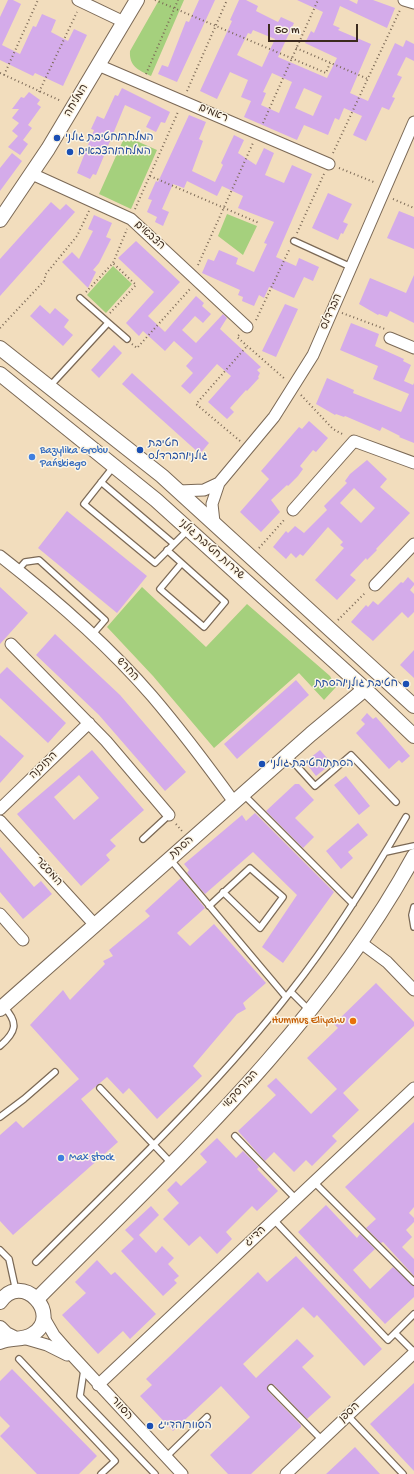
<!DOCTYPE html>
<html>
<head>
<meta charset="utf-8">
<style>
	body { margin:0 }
	#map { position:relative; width:414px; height:1474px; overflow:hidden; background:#f2ddbd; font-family:"Gochi Hand",sans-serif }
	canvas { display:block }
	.scale { position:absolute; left:268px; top:24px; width:90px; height:18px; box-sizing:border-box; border:2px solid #3b2a1e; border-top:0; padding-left:5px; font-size:12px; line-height:14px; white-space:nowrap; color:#3b2a1e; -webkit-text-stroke:3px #fcf5e5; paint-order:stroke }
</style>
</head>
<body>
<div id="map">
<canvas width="414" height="1474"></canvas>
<div class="scale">50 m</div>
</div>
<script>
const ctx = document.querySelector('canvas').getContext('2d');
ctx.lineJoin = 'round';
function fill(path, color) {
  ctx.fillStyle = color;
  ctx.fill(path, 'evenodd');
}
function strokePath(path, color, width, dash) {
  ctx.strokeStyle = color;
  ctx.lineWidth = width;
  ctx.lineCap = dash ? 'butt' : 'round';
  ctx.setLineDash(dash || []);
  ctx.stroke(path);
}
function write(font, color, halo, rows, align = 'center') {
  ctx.font = font + ' "Gochi Hand","Playpen Sans Hebrew",sans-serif';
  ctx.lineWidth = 3;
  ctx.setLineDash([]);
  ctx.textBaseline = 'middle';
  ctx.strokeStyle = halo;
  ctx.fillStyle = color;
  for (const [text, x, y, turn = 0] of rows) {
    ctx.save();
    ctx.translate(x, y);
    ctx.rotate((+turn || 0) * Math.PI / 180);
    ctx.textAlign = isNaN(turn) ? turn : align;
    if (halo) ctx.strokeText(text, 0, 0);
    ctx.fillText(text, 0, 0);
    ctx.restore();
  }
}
fill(new Path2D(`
	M159 0H184L151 76C138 70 129 66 130 51Z
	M125 136 157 150 131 209 99 194Z
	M227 214 257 226 243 255 218 236Z
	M113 266 132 284 106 313 87 295Z
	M142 587 206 647 247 604 330 676 336 687 324 700 299 673 214 748 153 676 107 627Z`), '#a5d07d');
fill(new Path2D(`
	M8 0H13L21 4 2 45 20 54 33 26 36 27 42 14 56 20 51 32 68 41 74 29 87 35 63 86 35 73 33 76 0 60V17Z
	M199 0H215L177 82 158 74 162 65 168 67 186 21 189 22Z
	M239 0H246L258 6 256 11 278 22 281 17 294 23 278 57 327 78 337 58 305 43 311 31 314 33 323 12 297 0H349L357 4 358 0H373L395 8 387 28 340 6 333 25 340 28 338 30 371 44 350 93 368 101 395 43 403 47 406 40 414 44V61L406 57 397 75 402 77 392 97 395 98 389 110 382 107 366 141 353 135 362 116 344 108 339 120 335 118 328 135 304 125 297 140 244 117 251 101 241 97 248 80 230 72 217 99 200 91 232 21 230 20ZM253 30 275 39 262 67 237 55 248 33 251 34ZM272 73 292 82 279 113 261 105 266 93 263 92ZM304 88 322 96 313 116 295 108Z
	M122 88 170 112 165 123 161 122 156 132 146 127 151 117 125 105 96 175 93 174 90 179 77 173 94 130 91 129 97 116 104 119 115 95 118 96Z
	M29 92 40 100 37 104 41 107 28 125 32 128 23 140 28 144 20 155 8 147 18 136 12 131 19 123 12 118 19 109H12L21 97 24 98Z
	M189 115 206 122 199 139 203 141 192 171 215 182 223 165 221 163 234 135 244 140 238 153 256 165 264 148 274 153 265 175 284 183 292 165 312 174 276 257 296 266 299 258 319 267 313 281 304 277 294 298 269 287 264 298 259 295 254 306 242 301 243 297 238 295 240 290 202 273 208 259 214 261 219 250 238 258 236 264 254 272 267 244 264 243 274 222 238 208 243 196 222 186 217 196 187 181 184 188 173 184 162 209 169 212 163 226 155 222 157 217 147 212 152 200 148 199 156 181 158 182Z
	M12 153 22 161 0 191V168Z
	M328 193 352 204 343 222 348 224 343 234 341 233 338 240 312 228Z
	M51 202 60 210 66 204 75 212 0 296V259Z
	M399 211 414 217V249L387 238Z
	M94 215 112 223 106 237 111 239 99 263 93 270 96 272 88 288 62 262 72 252 79 259 93 231 88 229Z
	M136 241 180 282 148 316 165 332 196 296 204 303 202 306 211 314 203 323 195 316 182 330 196 343 223 314 227 318 220 329 261 367 257 370 260 373 258 377 259 378 247 391 246 390 230 408 234 412 227 419 208 402 231 376 217 364 190 394 181 386 193 373 186 366 193 358 174 341 165 351 143 331 139 336 126 323 154 292 118 258Z
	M414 275V323L390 311 387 317 379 314 378 315 359 304 370 278 406 293Z
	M285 304 298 309 276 357 262 351Z
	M40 305 50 314 55 308 69 320 64 327 73 335 63 346 30 316Z
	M351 323 379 334 375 346 404 359 403 361 411 365 404 381 413 385 414 383V443L399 437 400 436 382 427 380 431 345 416 344 417 336 414 335 415 316 404 327 378 354 390 353 393 401 412 409 394 373 379 378 366 340 350Z
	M114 345 122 353 99 378 91 370Z
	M132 373 209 443 200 454 122 384Z
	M309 421 328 438 316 452 313 450 300 466 303 469 298 476 288 486 287 485 271 500 280 512 261 532 240 512 269 479 261 471 299 427 302 429Z
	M367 460 387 479 380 487 410 513 376 549 377 550 367 560 366 558 350 575 356 580 337 600 315 580 344 548 340 545 343 542 328 527 303 556 300 554 296 558 291 553 286 559 273 547 286 531 288 533 295 526 304 533 327 510 324 506 347 483 345 481 350 474ZM354 488 375 508 361 523 340 503Z
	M67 511 147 576 117 613 38 548Z
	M408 577 414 583V585L410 590 414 594V612L408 618 402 612 373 641 351 622 366 605 368 607 373 601 378 605 401 582 403 583Z
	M0 587 28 613 0 644Z
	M55 634 120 695 186 772 165 791 99 715 36 655Z
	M414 650V678L400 665Z
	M7 667 66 723 48 743 0 698V674Z
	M296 680 309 695 237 759 224 744Z
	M367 713 373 719 376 717 410 756 402 763 399 760 389 769 356 733 365 724 361 720Z
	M0 735 24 756 0 783Z
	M92 750 144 810 110 840 116 846 106 855 110 860 81 886 17 814ZM79 775 99 798 74 820 54 797Z
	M320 750 327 758 322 763 326 768 316 776 305 762Z
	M346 776 370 806 359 815 334 785Z
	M295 784H299L314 800 295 818 314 837 303 848 266 811Z
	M255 813 334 892 283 963 262 947 297 895 253 852 205 894 187 873 189 870 184 864 242 815 246 821Z
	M358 823 368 835 348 852 353 858 341 869 326 851Z
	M0 847 34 887 41 881 52 894 23 919 0 892Z
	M181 878 205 908 177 933 190 946 214 924 266 983 243 1003 246 1009 237 1014 193 1066 202 1076 157 1119 129 1088 123 1094 107 1077 81 1099 118 1142 13 1235 0 1221V1135L16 1121 23 1128 79 1079 30 1025 63 990 70 1000 105 964 103 961 113 956 109 950 150 916 145 911Z
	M376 983 414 1022V1026L343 1093 359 1110 332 1136 337 1141 312 1166 306 1160 294 1172 274 1152 265 1161 238 1131 276 1095 267 1086 276 1078 311 1114 337 1089 307 1058 338 1028 334 1024Z
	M414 1122V1207L409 1213 414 1218V1222L406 1230 412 1237 402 1247 414 1259V1276L383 1242 381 1243 366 1228 376 1219 345 1187Z
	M217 1138 236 1158 243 1151 259 1167 257 1169 278 1191 257 1211 252 1206 226 1232 232 1239 217 1254 200 1236 189 1246 163 1219 179 1203 167 1190 176 1181 181 1186 207 1162 200 1154Z
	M326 1205 357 1238 360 1234 375 1249 353 1270 370 1289 393 1267 414 1286V1297L385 1324 298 1232Z
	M151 1206 159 1215 139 1235 156 1253 162 1246 174 1258 168 1264 179 1276 174 1280 177 1283 163 1296 121 1251 134 1239 125 1230Z
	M296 1256 382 1349 364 1366 317 1315 314 1318 303 1307 243 1364 256 1378 297 1339 314 1356 302 1367 331 1397 307 1419 274 1385H268V1391L301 1425V1427L251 1474H228L210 1455 250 1417 221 1386 173 1431 140 1396 152 1385 146 1379 258 1272 267 1282Z
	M97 1260 111 1275 115 1272 156 1314 130 1339 123 1331 98 1354 62 1315 86 1293 75 1282Z
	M12 1369 97 1456 79 1474H37L0 1436 10 1426 0 1416V1381Z
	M414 1383V1471L370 1424Z
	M355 1447 380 1474H326Z`), '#d4abea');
const service = new Path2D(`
	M294 241 351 267
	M80 298 127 339
	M50 386 108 323
	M114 466 84 504 155 563 188 530
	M101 482 174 544
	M167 550 225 602 204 627 160 589 181 564
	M18 570 25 562 39 560 105 620 92 635
	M287 755 315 786 351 755 396 802
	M243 794 353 904
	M143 839 169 815
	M386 852 414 846
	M170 859 286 997
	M209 906 250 868 283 897 260 928 223 892
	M414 907 412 915 414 927
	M291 992 309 1010
	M0 1046C16 1032 19 1023 4 1007
	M100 1088 171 1163
	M0 1117 24 1099 55 1072
	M235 1136 296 1199
	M314 1182 414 1282
	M274 1220 388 1340 414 1314
	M0 1250 9 1259 16 1291
	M36 1262C124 1174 215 1089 291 991 334 937 371 877 406 817
	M395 1333 414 1352
	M19 1359 115 1461 101 1474
	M84 1370 80 1396 155 1474
	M271 1388 322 1440
	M348 1416 403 1474
	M166 1457 207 1417`);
const minor = new Path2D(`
	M78 0 124 22
	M404 0 414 3
	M98 65 329 164
	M32 174 131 219 247 327
	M390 338 414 348
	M179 491 204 490 219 483
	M293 510 354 441 414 463
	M214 522 212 504 219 483 274 417 313 355 414 122
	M0 556C54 598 107 644 152 696 181 730 208 766 234 802
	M375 585 414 544
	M11 644 106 741 169 815
	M0 809 89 723
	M0 821 95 925
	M0 914 23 940
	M360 942 387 962 414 990
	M43 1316 54 1335 68 1351 182 1474
	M23 1338 47 1345 67 1355
	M98 1385 414 1088
	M286 1474 414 1353`);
const tertiary = new Path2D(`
	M0 220 48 149 137 0
	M0 348 162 476 414 706
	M0 374 156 500 365 689 414 736
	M0 1009 311 734 365 689
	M37 1299C173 1162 321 1027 414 856
	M0 1302C22 1270 63 1315 33 1334 23 1341 11 1337 0 1342
	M0 1328 6 1334 14 1338`);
strokePath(service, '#7b6956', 8);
strokePath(minor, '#7b6956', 13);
strokePath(tertiary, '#7b6956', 16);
strokePath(new Path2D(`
	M155 0 326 73 330 63
	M296 48 368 79
	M0 73 61 101
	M146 74 178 0
	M4 75 38 0
	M187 91 227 0
	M39 92 77 12
	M263 123 318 0
	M333 153 400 10
	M339 168 376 183
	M150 176 259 223
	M393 199 414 208
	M135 209 178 112
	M297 233 324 174
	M198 265 253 143
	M86 292 113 263 127 229
	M110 313 136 285 113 263
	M342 313 385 329
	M256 320 290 248
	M0 328 45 280V275L77 236 89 211
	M239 335 237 337 285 379
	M132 344 137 348 190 289
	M301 395 333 429 344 435
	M240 441 196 404 247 346
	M259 548 285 519
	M338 620 366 592
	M176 824 182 831`), '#7b6956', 2, [1, 3]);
strokePath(service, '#fff', 5.5);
strokePath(minor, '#fff', 11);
strokePath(tertiary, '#fff', 14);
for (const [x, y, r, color] of [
	[57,138,4,"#1a4fb4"],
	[70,152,4,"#1a4fb4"],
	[140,450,4,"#1a4fb4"],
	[32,457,4,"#3f7fe0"],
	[406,684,4,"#1a4fb4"],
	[262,764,4,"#1a4fb4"],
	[353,1021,4,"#e8710a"],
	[61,1158,4,"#3f7fe0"],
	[150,1426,4,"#1a4fb4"]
]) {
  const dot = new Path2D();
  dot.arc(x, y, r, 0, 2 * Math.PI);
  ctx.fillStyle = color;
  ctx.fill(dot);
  strokePath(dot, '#fcf5e5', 1.5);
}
write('11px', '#3b2a1e', '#fcf5e5', [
	["המליחה",77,101,-59],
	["ראמים",213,114,23],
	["הצבאים",149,236,42],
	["הברדלס",332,312,-66],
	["שדרות חטיבת גולני",211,550,42],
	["החרש",127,670,47],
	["התוכנה",44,766,-44],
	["הסתת",182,848,-41],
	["המסגר",48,872,48],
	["הבורסקאי",241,1090,-48],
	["הדייג",256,1237,-43],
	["הסוור",121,1409,47],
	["הספן",350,1413,-43]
]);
write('11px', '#164399', '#fcf5e5', [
	["המלחה/חטיבת גולני",65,138],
	["המלחה/הצבאים",78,152],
	["חטיבת",148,444],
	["גולני/הברדלס",148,457],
	["חטיבת גולני/הסתת",398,684,"right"],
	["הסתת/חטיבת גולני",270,764],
	["הסוור/הדייג",158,1426]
], 'left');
write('11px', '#366cbe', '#fcf5e5', [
	["Bazylika Grobu",40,451],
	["Pańskiego",40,464],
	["Max stock",69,1158]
], 'left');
write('11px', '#c56008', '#fcf5e5', [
	["Hummus Eliyahu",345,1021]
], 'right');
</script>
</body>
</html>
